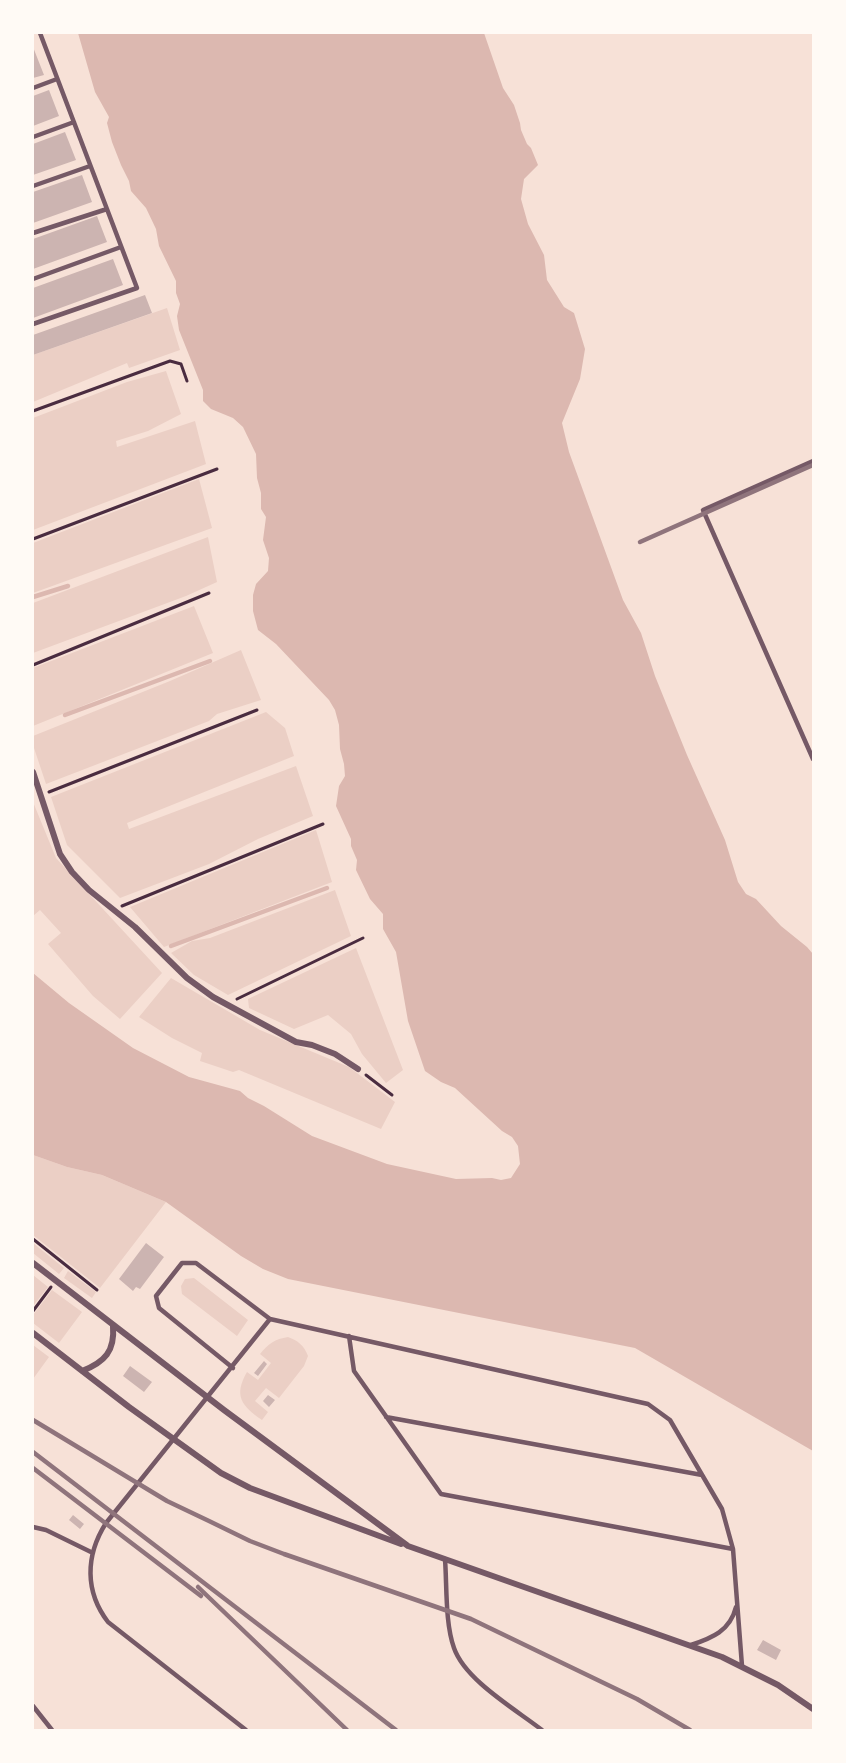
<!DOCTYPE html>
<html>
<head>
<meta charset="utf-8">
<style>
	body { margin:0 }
	#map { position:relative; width:846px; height:1763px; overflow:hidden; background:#f7e1d7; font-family:"Alegreya Sans",sans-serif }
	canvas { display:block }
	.frame { position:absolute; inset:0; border:34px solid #fffaf5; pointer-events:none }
</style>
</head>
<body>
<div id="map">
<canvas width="846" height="1763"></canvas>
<div class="frame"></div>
</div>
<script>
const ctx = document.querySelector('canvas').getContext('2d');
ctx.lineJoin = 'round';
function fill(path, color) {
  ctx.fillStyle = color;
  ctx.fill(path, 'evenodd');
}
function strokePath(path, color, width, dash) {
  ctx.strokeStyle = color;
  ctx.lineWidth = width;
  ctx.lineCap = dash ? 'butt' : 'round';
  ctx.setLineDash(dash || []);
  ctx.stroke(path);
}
fill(new Path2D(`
	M167 308 180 350 129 368 127 363 33 402V355Z
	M166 371 181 414 148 431 116 441 117 447 195 421 206 464 33 530V418L127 382Z
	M199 479 212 528 33 593V543Z
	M208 537 217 582 186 596 33 653V603Z
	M194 606 213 653 33 726V668Z
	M241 650 261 700 217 714 209 721 46 784 33 745V736L170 681Z
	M266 712 285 728 294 756 127 823 129 829 296 766 313 816 258 839 209 864 120 898 67 845 51 797Z
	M33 802 56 858 162 973 120 1019 93 996 48 944 61 933 40 910 33 916Z
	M316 830 332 882 164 947 130 907Z
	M335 890 351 936 228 995 194 975 171 953 192 941 210 938Z
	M356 948 403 1070 386 1083 362 1054 351 1034 328 1015 294 1029 249 1008 248 999Z
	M171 978 260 1030 349 1067 395 1102 381 1129 239 1070 233 1072 200 1061 202 1053 172 1038 139 1017Z
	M33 1155 67 1167 102 1175 166 1202 100 1288 33 1235Z
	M33 1243 64 1268 59 1274 33 1253Z
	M68 1271 96 1292 92 1298 64 1278Z
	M33 1275 48 1287 33 1306Z
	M194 1278 248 1320 237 1336 182 1294 181 1286 185 1279Z
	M52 1290 82 1312 59 1343 33 1323V1315Z
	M288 1337C298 1341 304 1345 308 1356L304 1366 279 1398 266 1388 255 1401 268 1412 262 1420C242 1406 233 1396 247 1372L258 1380 271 1363 260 1354C268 1344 275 1339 288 1337Z
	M33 1345 49 1357 33 1379Z`), '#ebcfc5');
fill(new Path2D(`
	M78 33H484L503 88 514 105 520 123 521 130 527 144 531 148 538 165 524 179 521 199 528 224 544 255 547 280 564 307 574 313 585 349 580 379 562 423 569 452 623 600 641 633 655 676 687 755 725 840 738 882 746 894 756 899 781 926 807 947 813 954V1451L635 1348 288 1279 263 1269 241 1256 166 1202 102 1175 67 1167 33 1155V973L69 1003 133 1048 189 1077 240 1091 248 1098 264 1106 312 1136 387 1164 456 1179 492 1178 501 1180 511 1178 520 1164 518 1146 512 1137 502 1131 455 1088 441 1082 425 1071 408 1021 396 952 383 929V914L370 899 356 870 357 860 351 846V839L336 806 339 786 345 776 344 764 340 749 339 725 335 710 329 700 276 644 258 630 253 611V595L256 584 268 571 269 558 263 540 266 517 261 509V493L257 478 256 454 243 427 233 418 211 409 203 401V390L179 330 177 316 180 304 176 293V281L159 246 156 229 146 208 131 191 129 181 121 165 112 142 107 123 109 117 95 92Z`), '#dcb8b0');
strokePath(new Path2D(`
	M33 597 68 586
	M65 715 210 661
	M171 946 327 888`), '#dcb8b0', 4.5);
fill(new Path2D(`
	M33 47 44 75 33 78Z
	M49 90 59 116 33 126V96Z
	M65 132 76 160 33 175V144Z
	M82 175 92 202 33 223V192Z
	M97 216 107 242 33 269V239Z
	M113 259 123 285 33 318V288Z
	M145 295 152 313 33 355V335Z
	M146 1243 164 1257 140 1289 136 1287 133 1291 119 1279Z
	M264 1361 267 1364 258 1376 254 1373Z
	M130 1366 152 1382 144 1392 123 1376Z
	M268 1395 275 1400 269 1407 263 1401Z
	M73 1515 84 1524 80 1529 69 1520Z
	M763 1640 781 1650 776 1660 757 1650Z`), '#ccb4b1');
strokePath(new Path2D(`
	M33 411 170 361 181 364 187 381
	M33 539 217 469
	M33 665 209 593
	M49 792 257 710
	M122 906 323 824
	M237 999 363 938
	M366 1075 392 1095
	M33 1239 97 1290
	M33 1311 51 1287`), '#4a2c40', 3);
strokePath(new Path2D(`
	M33 88 57 79
	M33 137 74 122
	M33 186 90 166
	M33 233 107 209
	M33 279 121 247
	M33 324 137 288 40 33
	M813 461 703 510 813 759
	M349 1336 354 1371 441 1494 733 1549
	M233 1368 159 1308 156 1296 182 1263H196L270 1319
	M386 1417 702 1475
	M33 1527 46 1530 93 1553
	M445 1559C447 1586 445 1623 454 1648 465 1680 515 1709 542 1730
	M691 1645C712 1638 730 1631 736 1607
	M33 1706 52 1730
	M246 1730 108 1622C85 1592 85 1556 106 1523L270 1319 648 1404 670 1420 722 1509 733 1549 742 1666`), '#755966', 4.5);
strokePath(new Path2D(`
	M33 772 60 854 72 872 89 890 135 927 187 978 213 997 296 1042 312 1045 335 1054 358 1069
	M33 1263 224 1410 408 1546 722 1657 778 1685 813 1709
	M33 1333 129 1407 221 1473 250 1488 401 1544
	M82 1371C105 1362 115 1351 113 1326`), '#755966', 6);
strokePath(new Path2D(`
	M640 542 813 465
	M33 1420 167 1501 209 1521 250 1541 284 1554 471 1619 637 1699 690 1730
	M33 1452 396 1730
	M33 1468 201 1596
	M198 1587 347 1730`), '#8f747c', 4.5);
</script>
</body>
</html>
